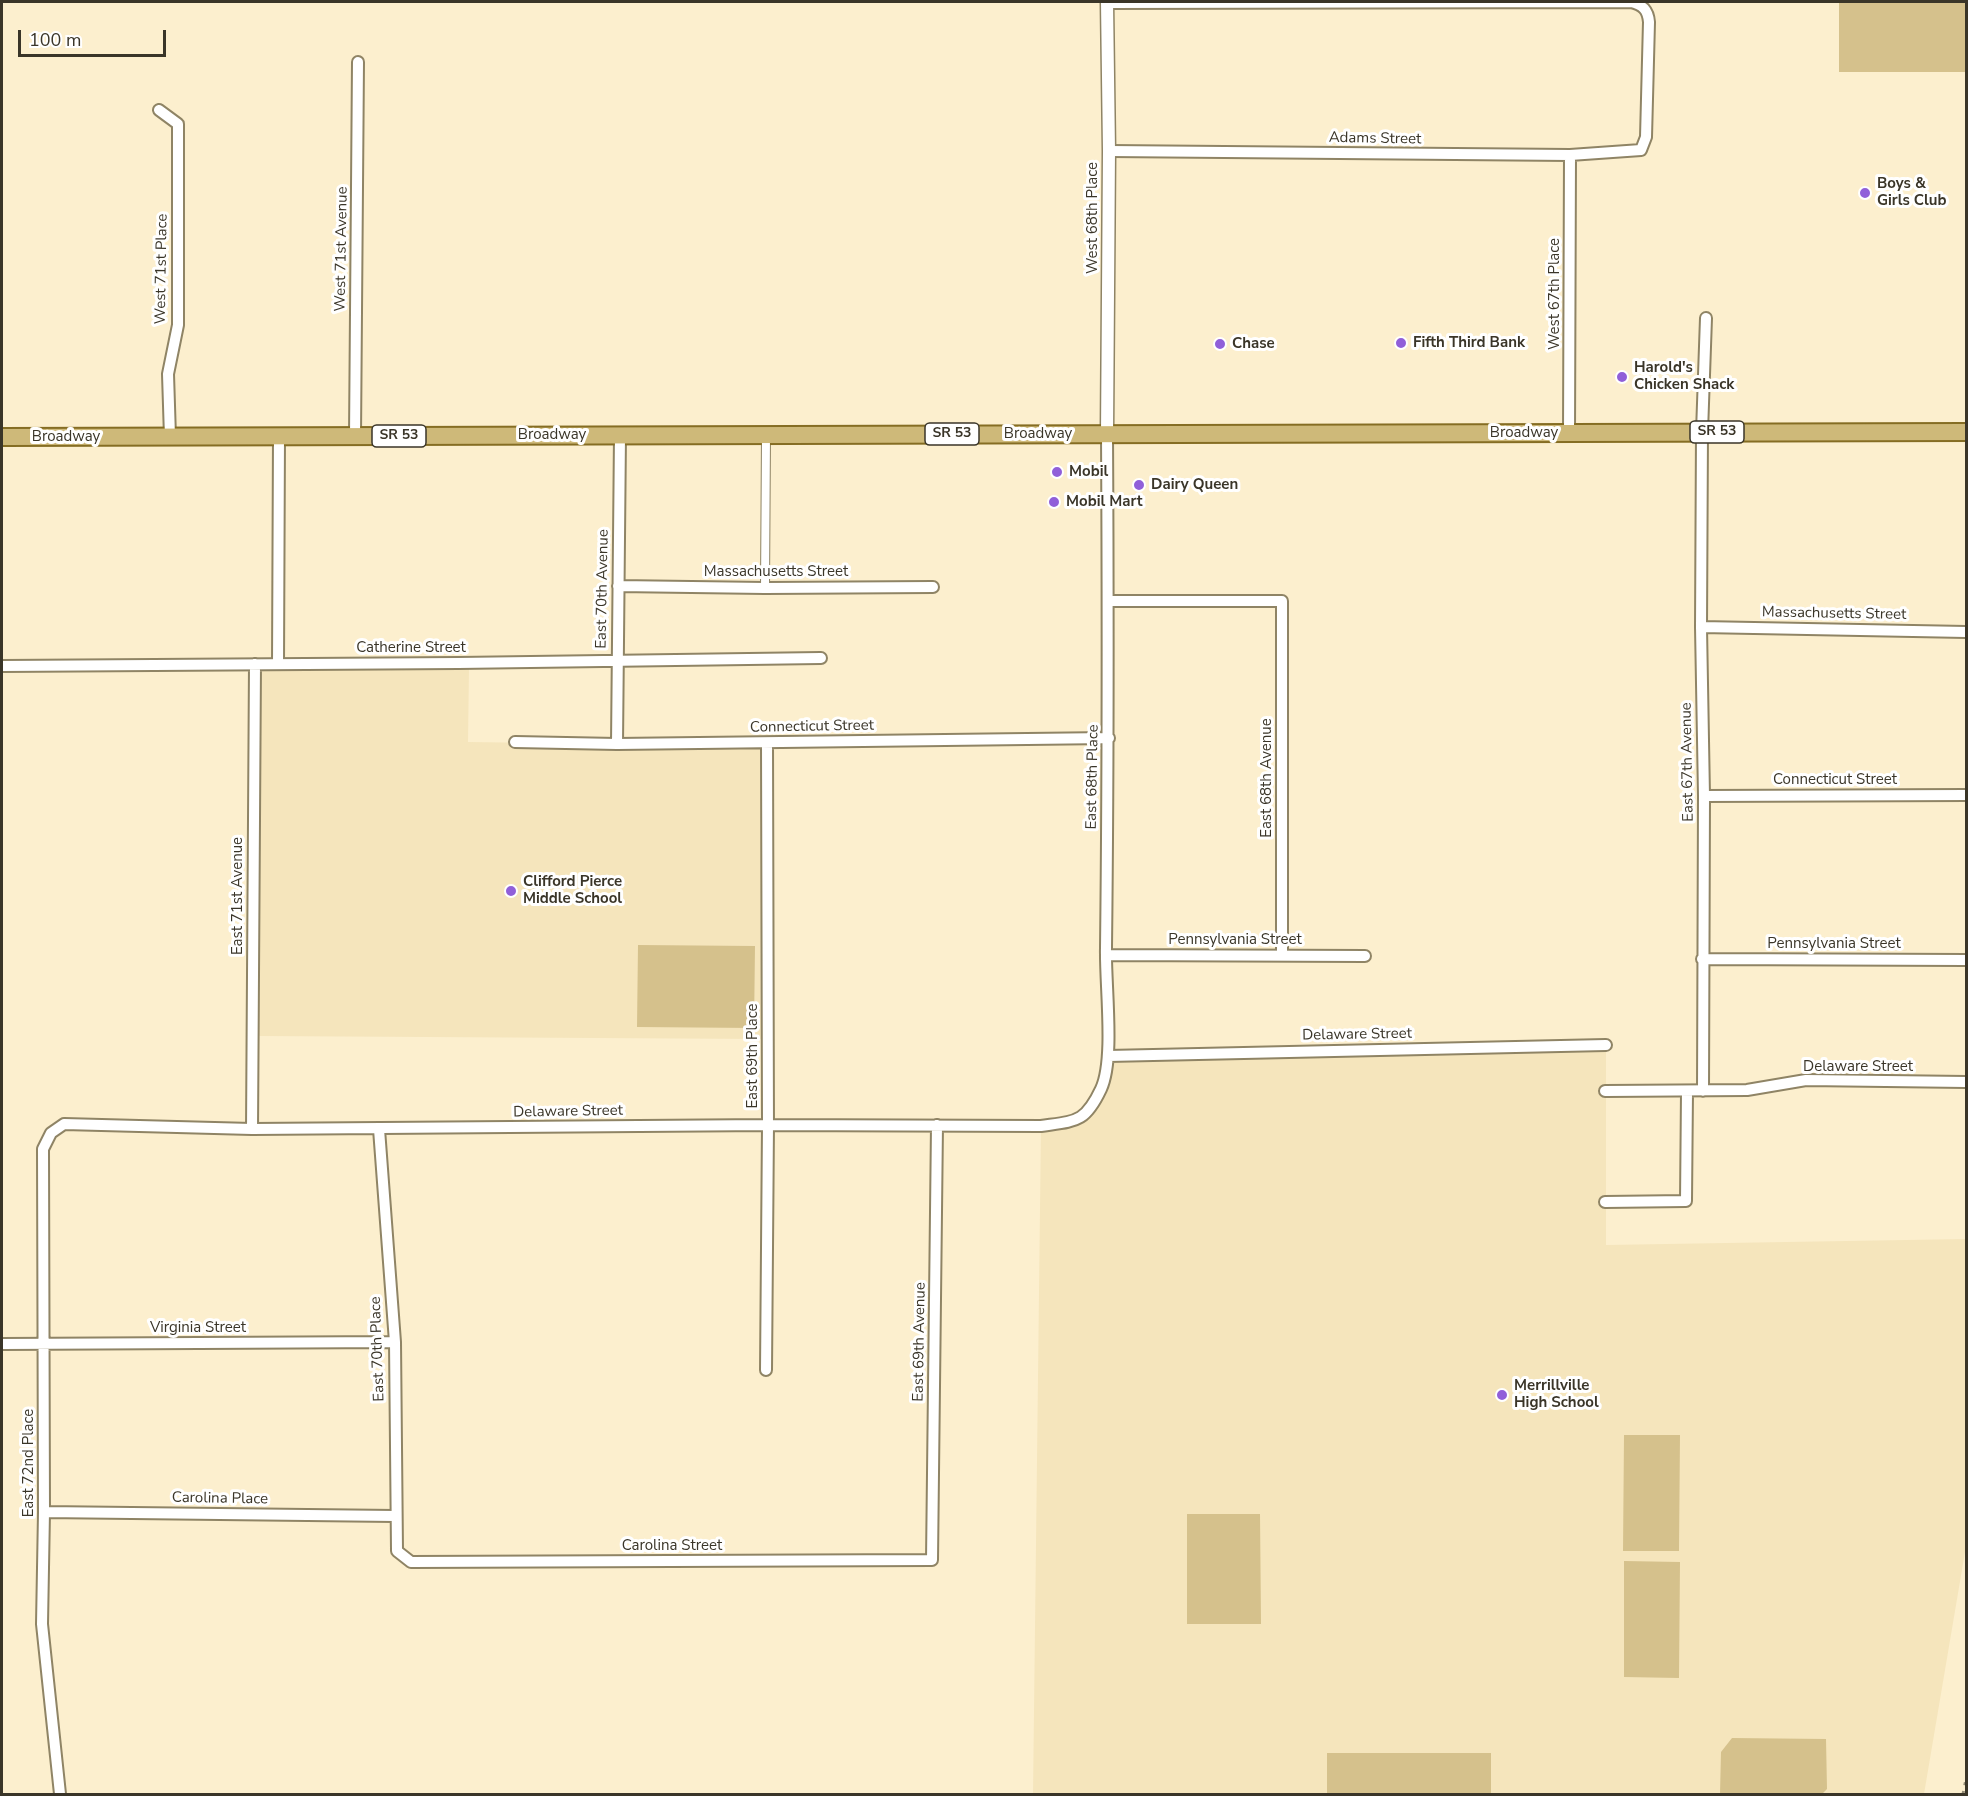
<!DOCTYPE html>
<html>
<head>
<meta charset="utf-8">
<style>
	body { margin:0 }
	#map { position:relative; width:1968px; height:1796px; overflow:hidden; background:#fcefce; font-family:"Nunito Sans",sans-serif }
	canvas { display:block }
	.frame { position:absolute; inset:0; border:3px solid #3a3528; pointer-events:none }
	.scale { position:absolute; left:18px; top:30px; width:148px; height:27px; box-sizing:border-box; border:3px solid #3a3528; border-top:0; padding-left:8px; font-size:18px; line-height:21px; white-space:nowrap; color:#3a3528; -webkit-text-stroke:4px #fff; paint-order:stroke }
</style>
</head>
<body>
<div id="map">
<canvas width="1968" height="1796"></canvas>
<div class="frame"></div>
<div class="scale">100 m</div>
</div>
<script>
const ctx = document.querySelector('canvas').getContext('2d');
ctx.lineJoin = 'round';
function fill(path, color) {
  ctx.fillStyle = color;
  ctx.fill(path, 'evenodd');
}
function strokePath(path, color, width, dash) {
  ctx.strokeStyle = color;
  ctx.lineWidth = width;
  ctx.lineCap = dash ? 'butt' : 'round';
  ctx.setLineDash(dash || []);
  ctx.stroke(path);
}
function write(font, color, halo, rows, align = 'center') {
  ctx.font = font + ' "Nunito Sans",sans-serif';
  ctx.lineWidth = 6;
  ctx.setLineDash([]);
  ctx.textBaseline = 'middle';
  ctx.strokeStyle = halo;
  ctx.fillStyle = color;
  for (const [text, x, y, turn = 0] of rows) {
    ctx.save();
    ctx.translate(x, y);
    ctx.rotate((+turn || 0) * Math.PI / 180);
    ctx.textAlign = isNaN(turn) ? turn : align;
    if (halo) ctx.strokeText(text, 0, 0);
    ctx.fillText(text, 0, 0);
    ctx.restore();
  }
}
fill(new Path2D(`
	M261 668H469L468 742 762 746V1039L259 1036Z
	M1606 1045V1245L1966 1239V1546L1924 1794H1033L1041 1126 1086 1115 1118 1056Z`), '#f5e5bc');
fill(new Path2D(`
	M1839 2H1966V72H1839Z
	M638 945 755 946 754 1028 637 1027Z
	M1624 1435H1680L1679 1551H1623Z
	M1187 1514H1260L1261 1624H1187Z
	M1624 1561 1680 1562 1679 1678 1624 1677Z
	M1732 1738 1826 1739 1827 1789 1822 1794H1720L1721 1752Z
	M1327 1753H1491V1794H1327Z`), '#d5c18c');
const pedestrian = new Path2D(`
	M765 588 766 435`);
const minor = new Path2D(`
	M1107 3 1631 2C1643 5 1648 10 1649 22L1646 137 1641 150 1570 155 1109 151
	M159 110 178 124V325L168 374 170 437
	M1569 433 1570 155
	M355 436 358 62
	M618 586 765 588 933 587
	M1108 601H1282V954
	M1701 627 1966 632
	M278 664 279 436
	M2 666 458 663 821 658
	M515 742 617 744 1109 738
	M617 744 620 435
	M1704 796 1966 795
	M1106 955 1365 956
	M1702 959 1966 960
	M1108 1056 1606 1045
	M1605 1091 1747 1090 1806 1080 1966 1082
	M1703 1091 1704 796 1701 627 1702 432 1706 318
	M252 1129 255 664
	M379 1129 395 1342 397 1551 411 1562 932 1560 937 1125
	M1605 1202 1686 1201 1687 1092
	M2 1344 395 1342
	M766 1370 768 1125 767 743
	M44 1512 395 1516
	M60 1794 42 1624 44 1512 43 1149 51 1133 64 1124 252 1129 768 1125 1041 1126C1076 1121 1085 1123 1101 1089 1115 1059 1105 984 1106 948 1108 777 1108 605 1107 434`);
const tertiary = new Path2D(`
	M1107 434 1109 151 1107 2`);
const primary = new Path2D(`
	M2 437 1966 432`);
strokePath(pedestrian, '#8f8465', 10);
strokePath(minor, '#8f8465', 14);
strokePath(tertiary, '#8f8465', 15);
strokePath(primary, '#856d23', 20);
strokePath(pedestrian, '#fff', 8);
strokePath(minor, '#fff', 10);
strokePath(tertiary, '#fff', 12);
strokePath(primary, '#ceb979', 16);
strokePath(new Path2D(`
	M1963 1794 1966 1779`), '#958d76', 3, [3, 6]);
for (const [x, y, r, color] of [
	[1865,193,6,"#905fd9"],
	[1401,343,6,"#905fd9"],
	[1220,344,6,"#905fd9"],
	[1622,377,6,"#905fd9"],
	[1057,472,6,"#905fd9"],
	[1139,485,6,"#905fd9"],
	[1054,502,6,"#905fd9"],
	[511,891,6,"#905fd9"],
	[1502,1395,6,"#905fd9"]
]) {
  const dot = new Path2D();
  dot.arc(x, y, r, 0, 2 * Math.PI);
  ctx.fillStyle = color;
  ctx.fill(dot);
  strokePath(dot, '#fff', 2);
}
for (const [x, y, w] of [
	[1717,432,54],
	[952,434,54],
	[399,436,54]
]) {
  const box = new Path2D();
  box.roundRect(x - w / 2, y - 11, w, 22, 4.5);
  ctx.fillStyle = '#fff';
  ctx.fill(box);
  strokePath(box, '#3a3528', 1.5);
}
write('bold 14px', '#3a3528', null, [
	["SR 53",1717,432],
	["SR 53",952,434],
	["SR 53",399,436]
]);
write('15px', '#3a3528', '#fff', [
	["Adams Street",1375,139,1],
	["West 68th Place",1093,218,-90],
	["West 71st Avenue",342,249,-89],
	["West 71st Place",162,269,-89],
	["West 67th Place",1555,294,-90],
	["Broadway",1524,433],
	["Broadway",1038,434],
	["Broadway",552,435],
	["Broadway",66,437],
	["Massachusetts Street",776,572],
	["East 70th Avenue",603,589,-89],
	["Massachusetts Street",1834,614,1],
	["Catherine Street",411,648],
	["Connecticut Street",812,727,-1],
	["East 67th Avenue",1688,762,-91],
	["East 68th Place",1093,777,-89],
	["East 68th Avenue",1267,778,-90],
	["Connecticut Street",1835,780],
	["East 71st Avenue",238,896,-90],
	["Pennsylvania Street",1235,940],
	["Pennsylvania Street",1834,944],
	["Delaware Street",1357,1035,-1],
	["East 69th Place",753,1056,-90],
	["Delaware Street",1858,1067],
	["Delaware Street",568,1112,-1],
	["Virginia Street",198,1328],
	["East 69th Avenue",920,1342,-89],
	["East 70th Place",378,1349,-92],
	["East 72nd Place",29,1463,-90],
	["Carolina Place",220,1499,1],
	["Carolina Street",672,1546]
]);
write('bold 15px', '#3a3528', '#fff', [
	["Boys &",1877,184],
	["Girls Club",1877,201],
	["Fifth Third Bank",1413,343],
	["Chase",1232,344],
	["Harold's",1634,368],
	["Chicken Shack",1634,385],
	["Mobil",1069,472],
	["Dairy Queen",1151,485],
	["Mobil Mart",1066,502],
	["Clifford Pierce",523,882],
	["Middle School",523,899],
	["Merrillville",1514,1386],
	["High School",1514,1403]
], 'left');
</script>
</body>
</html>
